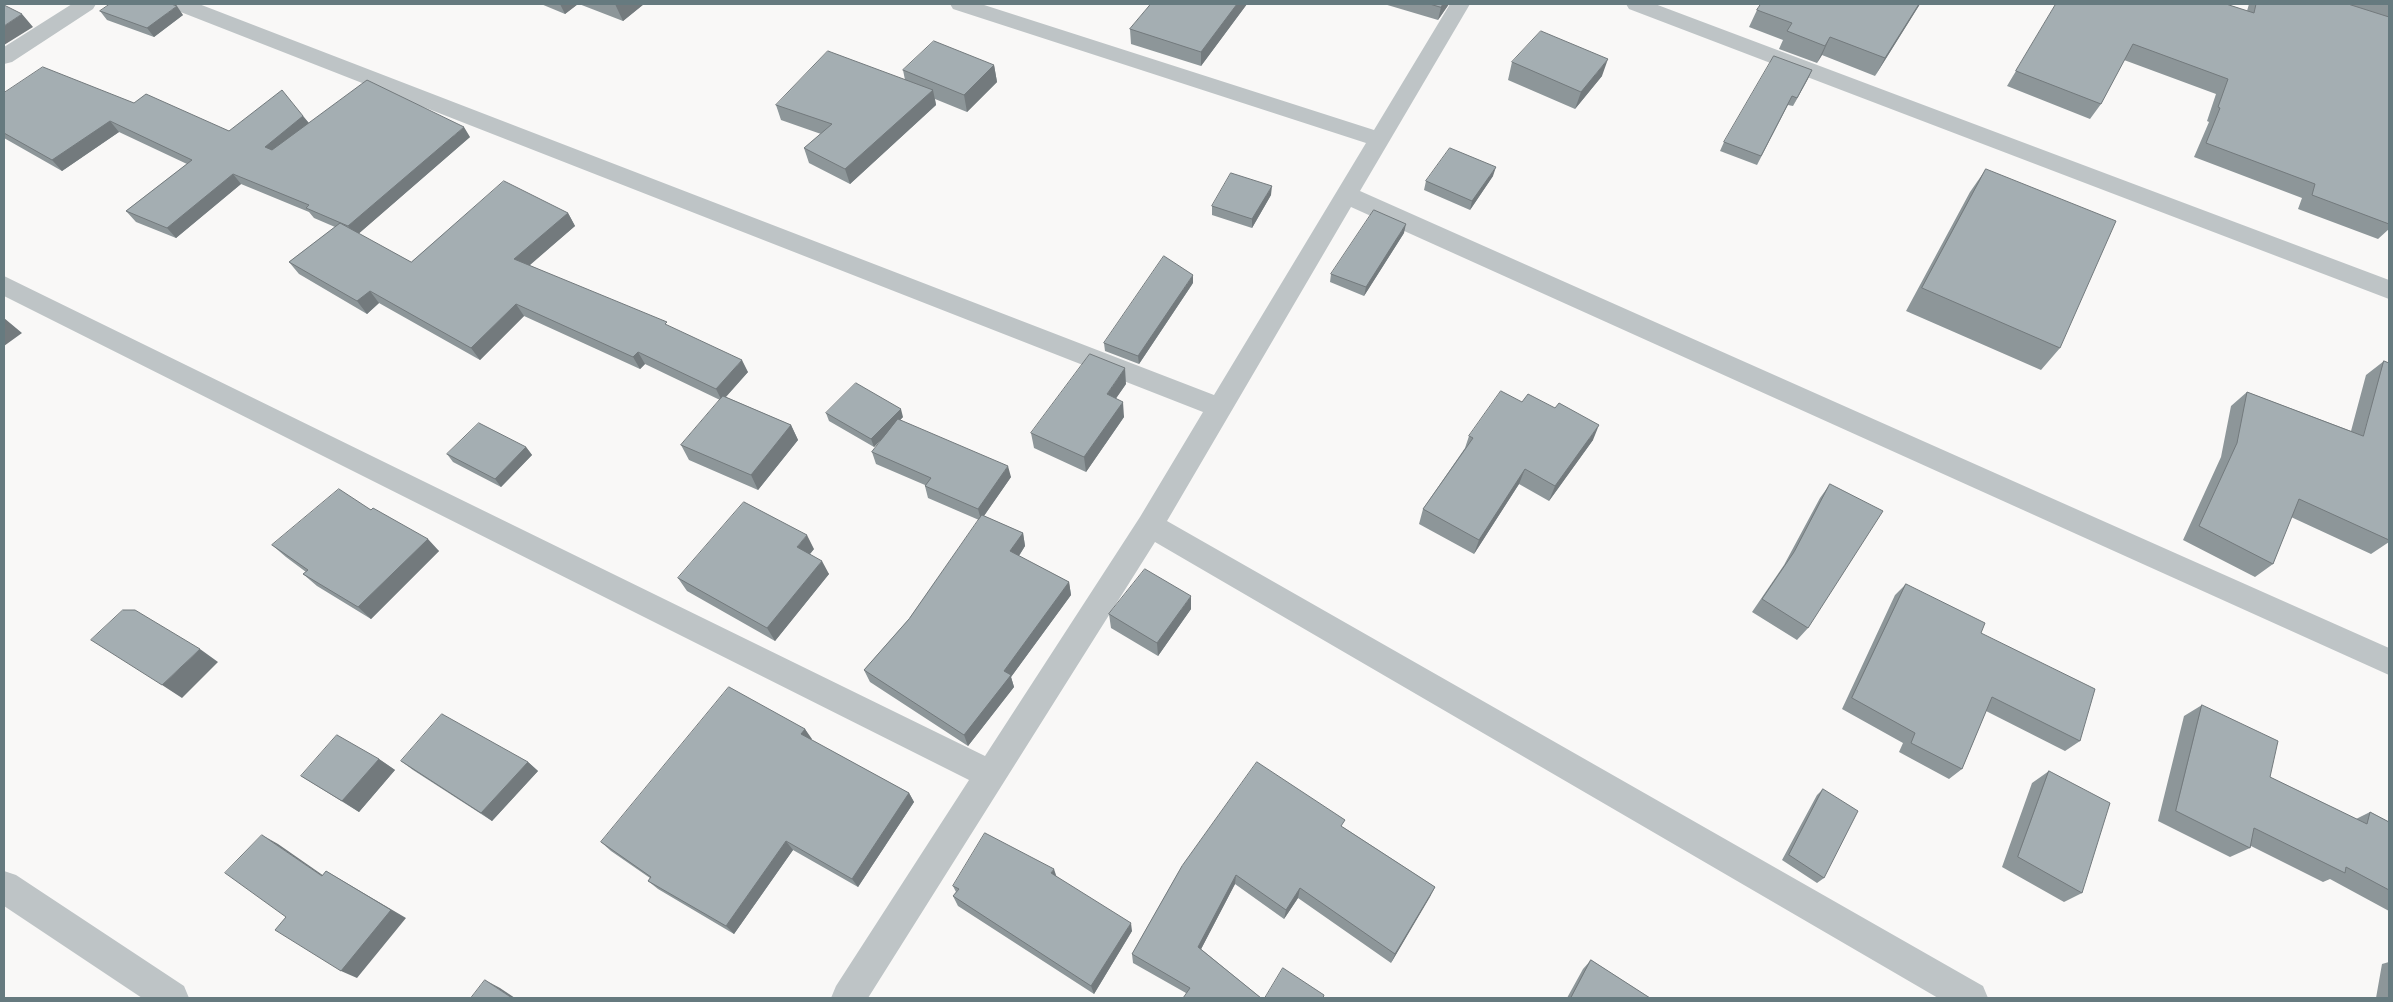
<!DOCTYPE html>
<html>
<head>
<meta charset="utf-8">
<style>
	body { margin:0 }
	#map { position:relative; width:2393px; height:1002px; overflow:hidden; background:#f9f8f7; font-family:Signika,sans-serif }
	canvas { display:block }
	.frame { position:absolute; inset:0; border:5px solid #667a7f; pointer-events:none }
</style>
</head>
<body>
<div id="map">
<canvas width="2393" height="1002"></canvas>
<div class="frame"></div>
</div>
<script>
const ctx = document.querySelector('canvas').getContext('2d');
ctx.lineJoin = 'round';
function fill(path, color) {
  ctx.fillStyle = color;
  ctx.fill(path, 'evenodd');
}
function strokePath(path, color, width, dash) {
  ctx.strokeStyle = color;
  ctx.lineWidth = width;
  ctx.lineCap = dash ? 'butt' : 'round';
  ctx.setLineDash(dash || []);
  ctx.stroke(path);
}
fill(new Path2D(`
	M72 4H96L93 9 12 62 4 64V47Z
	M170 4H199L1214 395 1366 143 953 9 950 4H981L1374 130 1450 4H1470L1360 191 2389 648V675L1351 207 1167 521 1983 986 1988 998H1938L1155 542 868 998H831L836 986 969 780 4 296V276L985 756 1140 517 1203 412 173 9Z
	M1626 4H1655L2389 280V299L1629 9Z
	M4 871 16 875 184 986 189 998H142L4 906Z`), '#bec4c6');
fill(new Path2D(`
	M541 4H578L565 14Z
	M579 4H644L623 21Z
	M1151 4H1247L1201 66 1131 44 1130 29Z
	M1384 4H1449L1438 20Z
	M1761 4H1920L1875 76 1822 55 1817 63 1779 49 1783 40 1749 27 1757 10Z
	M2056 4H2226L2247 11 2249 4H2389V229L2378 239 2298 209 2302 198 2194 157 2209 122 2207 121 2216 94 2124 60 2101 104 2090 119 2007 86Z
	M100 11 183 15 154 37 107 20Z
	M1512 62 1602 76 1575 109 1508 80Z
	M994 65 997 82 967 112 935 99 936 105 850 184 809 163 804 148 821 134 781 120 776 105 905 80 903 70Z
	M1812 70 1793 106 1788 105 1757 165 1720 151 1724 142Z
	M4 93 134 103 229 131 303 116 309 123 470 137 358 234 411 262 568 213 575 226 529 265 670 327 748 372 726 397 791 425 798 440 758 490 689 460 681 445 720 400 645 364 640 369 524 316 480 360 379 303 367 314 299 274 289 262 335 227 314 218 309 212 241 184 176 238 136 222 126 211 187 164 119 132 62 171 4 138Z
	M1986 169 2060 348 2041 370 1906 311 1970 192Z
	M1493 176 1470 210 1424 190 1426 181Z
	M1271 195 1252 228 1212 215V206Z
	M1404 233 1364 296 1330 282 1331 274Z
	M1193 283 1139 364 1105 351 1104 343Z
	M2384 361 2389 363V542L2371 554 2291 517 2273 564 2255 577 2183 540 2221 457 2231 406 2247 392 2351 431 2366 375Z
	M1126 384 1116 398 1124 417 1086 472 1034 448 1031 433Z
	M826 413 903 417 900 420 1011 477 984 516 1023 533 1025 546 1019 556 1069 582 1071 595 1011 677 1014 687 968 746 870 682 864 670 909 619 979 520 928 498 925 486V485L876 464 872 452 884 437 874 447 829 421Z
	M1469 436 1593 440 1549 501 1519 484 1474 554 1419 524 1423 509 1465 448Z
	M526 447 532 455 501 487 453 462 447 454Z
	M1830 484 1808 628 1797 640 1752 612 1784 565 1820 498Z
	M371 510 439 551 371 619 317 586 303 574 306 572 286 557 272 545Z
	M814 549 810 554 829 574 775 641 687 591 678 578Z
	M1906 584 1981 633 2080 741 2065 751 1986 711 1962 769 1949 779 1899 752 1903 743 1842 709 1895 595Z
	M1191 609 1158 656 1111 628 1109 614Z
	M2202 705 2270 777 2356 819 2370 812 2389 822V911L2330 879 2323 882 2251 846 2250 848 2230 857 2158 821 2184 716Z
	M805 729 811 740 909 793 914 802 858 887 793 850 734 934 658 889 648 881 650 878 611 851 601 842Z
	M379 759 395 770 359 812 301 776Z
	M401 761 528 762 538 771 492 821 413 770Z
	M2049 771 2082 893 2064 902 2002 867 2032 783Z
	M1823 789 1824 878 1817 883 1782 860 1817 795Z
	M1343 827 1435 887 1391 963 1298 898 1284 919 1235 884 1201 949 1261 998 1186 993 1133 963 1132 954 1182 866Z
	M1056 876 1132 931 1094 994 958 906 953 896 956 892 953 886Z
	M1591 960 1650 998H1567L1583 969Z
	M2389 962V998H2376L2382 964Z`), '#8d9699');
fill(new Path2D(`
	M560 4H578L565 14Z
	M615 4H644L623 21Z
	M1237 4H1247L1201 66V52Z
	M1443 4H1449L1438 20 1441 7Z
	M1919 4H1920L1875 76 1885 58Z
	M177 6 183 15 154 37 147 28Z
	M22 14 33 27 4 45V26Z
	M1830 37 1822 55 1817 63 1825 46Z
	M1608 59 1602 76 1575 109 1581 92Z
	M994 65 997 82 967 112 964 95Z
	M1812 70 1808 79 1793 106 1797 98Z
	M933 90 936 105 850 184 845 169Z
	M303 116 311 126 273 158 265 147Z
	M110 121 119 132 62 171 52 160Z
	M464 127 470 137 356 236 348 226Z
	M1496 167 1493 176 1470 210 1472 201Z
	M233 174 241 184 176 238 167 228Z
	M1272 186 1271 195 1252 228V219Z
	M568 213 575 226 522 272 514 259Z
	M1406 224 1404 233 1364 296 1366 287Z
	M1193 275V283L1139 364 1138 356Z
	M370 291 379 303 367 314 357 301Z
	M516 304 524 316 480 360 471 348Z
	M4 318 22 333 4 346Z
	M638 352 645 364 640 369 633 357Z
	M742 360 748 372 722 401 716 389Z
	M1125 368 1126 384 1108 410 1107 394Z
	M1123 402 1124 417 1086 472 1084 457Z
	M901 409 903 417 874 447 871 439Z
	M791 425 798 440 758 490 751 475Z
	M1599 425 1593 440 1549 501 1555 486Z
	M526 447 532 455 501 487 495 479Z
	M1008 466 1011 477 981 520 978 509Z
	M1525 469 1519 484 1474 554 1479 540Z
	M1023 533 1025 546 1013 565 1010 551Z
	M807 535 814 549 804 561 797 547Z
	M428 539 439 551 371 619 358 607Z
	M822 561 829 574 775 641 767 628Z
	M1069 582 1071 595 1011 677 1014 687 968 746 964 735 1004 671Z
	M1191 596V609L1158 656 1157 643Z
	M200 649 218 662 182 698 162 685Z
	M805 729 812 739 808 744 801 734Z
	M379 759 395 770 359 812 342 801Z
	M528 762 538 771 492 821 481 813Z
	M909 793 914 802 858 887 852 879Z
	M262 835 278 844 337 885 322 876Z
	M786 841 793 850 734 934 726 926Z
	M1054 869 1057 878 1051 873Z
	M326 871 406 918 357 978 341 971Z
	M1236 875 1235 884 1198 955V947Z
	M1435 887 1430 897 1391 963 1395 954Z
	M1300 888 1298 898 1284 919 1286 910Z
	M1131 923 1132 931 1094 994 1091 986Z
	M485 980 500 988 515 998H512Z`), '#737a7d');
const building = new Path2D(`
	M110 4H171L177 6 147 28 100 11Z
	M1151 4H1237L1201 52 1130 29Z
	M1430 4H1443L1441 7Z
	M1761 4H1919L1885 58 1830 37 1825 46 1787 31 1792 23 1757 10Z
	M2056 4H2226L2254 13 2256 4H2348L2389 17V224L2312 195 2315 184 2206 143 2220 108 2218 107 2228 79 2133 44 2101 104 2016 71Z
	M4 5 22 14 4 26Z
	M1541 31 1608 59 1581 92 1512 62Z
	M934 41 994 65 964 95 903 70Z
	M828 51 933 90 845 169 804 148 832 124 776 105Z
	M1774 56 1812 70 1797 98 1792 96 1761 156 1724 142Z
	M43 67 134 103 146 94 229 131 282 90 303 116 265 147 272 150 367 80 464 127 348 226 306 208 309 205 233 174 167 228 126 211 192 160 110 121 52 160 4 133V93Z
	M1450 148 1496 167 1472 201 1426 181Z
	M1986 169 2116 221 2060 348 1922 288Z
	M1231 173 1272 186 1252 219 1212 206Z
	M504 181 568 213 514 259 667 322 665 324 742 360 716 389 638 352 633 357 516 304 471 348 370 291 357 301 289 262 340 223 411 262Z
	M1374 210 1406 224 1366 287 1331 274Z
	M1164 256 1193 275 1138 356 1104 343Z
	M1090 354 1125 368 1107 394 1123 402 1084 457 1031 433Z
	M2384 361 2389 363V540L2299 499 2273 564 2199 526 2237 443 2247 392 2363 436Z
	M856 383 901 409 871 439 826 413Z
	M1501 391 1522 402 1528 394 1555 408 1559 403 1599 425 1555 486 1525 469 1479 540 1423 509 1473 438 1469 436Z
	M723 396 791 425 751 475 681 445Z
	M898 419 1008 466 978 509 925 486 931 478 872 452Z
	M479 423 526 447 495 479 447 454Z
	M1830 484 1883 511 1808 628 1762 599 1794 552Z
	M339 489 371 510 373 508 428 539 358 607 303 574 308 570 272 545Z
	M744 502 807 535 797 547 822 561 767 628 678 578Z
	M982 515 1023 533 1010 551 1069 582 1004 671 1011 675 964 735 864 670 909 619Z
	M1145 569 1191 596 1157 643 1109 614Z
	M1906 584 1985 623 1981 633 2095 689 2080 741 1992 697 1962 769 1911 743 1915 733 1852 698Z
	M123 610H135L200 649 162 685 91 640Z
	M729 687 805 729 801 734 909 793 852 879 786 841 726 926 648 881 651 877 601 842Z
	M2202 705 2278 741 2270 777 2367 824 2370 812 2389 822V890L2346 867 2345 873 2254 828 2250 848 2176 811Z
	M442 714 528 762 481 813 401 761Z
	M337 735 379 759 342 801 301 776Z
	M1257 762 1345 820 1341 826 1435 887 1395 954 1300 888 1286 910 1236 875 1198 947 1261 998H1183L1190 988 1132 954 1182 866Z
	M2049 771 2110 803 2082 893 2018 857Z
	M1823 789 1858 811 1824 878 1789 855Z
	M985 833 1054 869 1051 873 1131 923 1091 986 953 896 959 889 953 886Z
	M262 835 322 876 326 871 391 910 341 971 275 930 286 917 225 873Z
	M1591 960 1650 998H1571Z
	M1283 968 1324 995 1323 998H1265Z
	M485 980 512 998H471Z`);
fill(building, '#a4aeb2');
strokePath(building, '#737a7d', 1);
</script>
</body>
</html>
